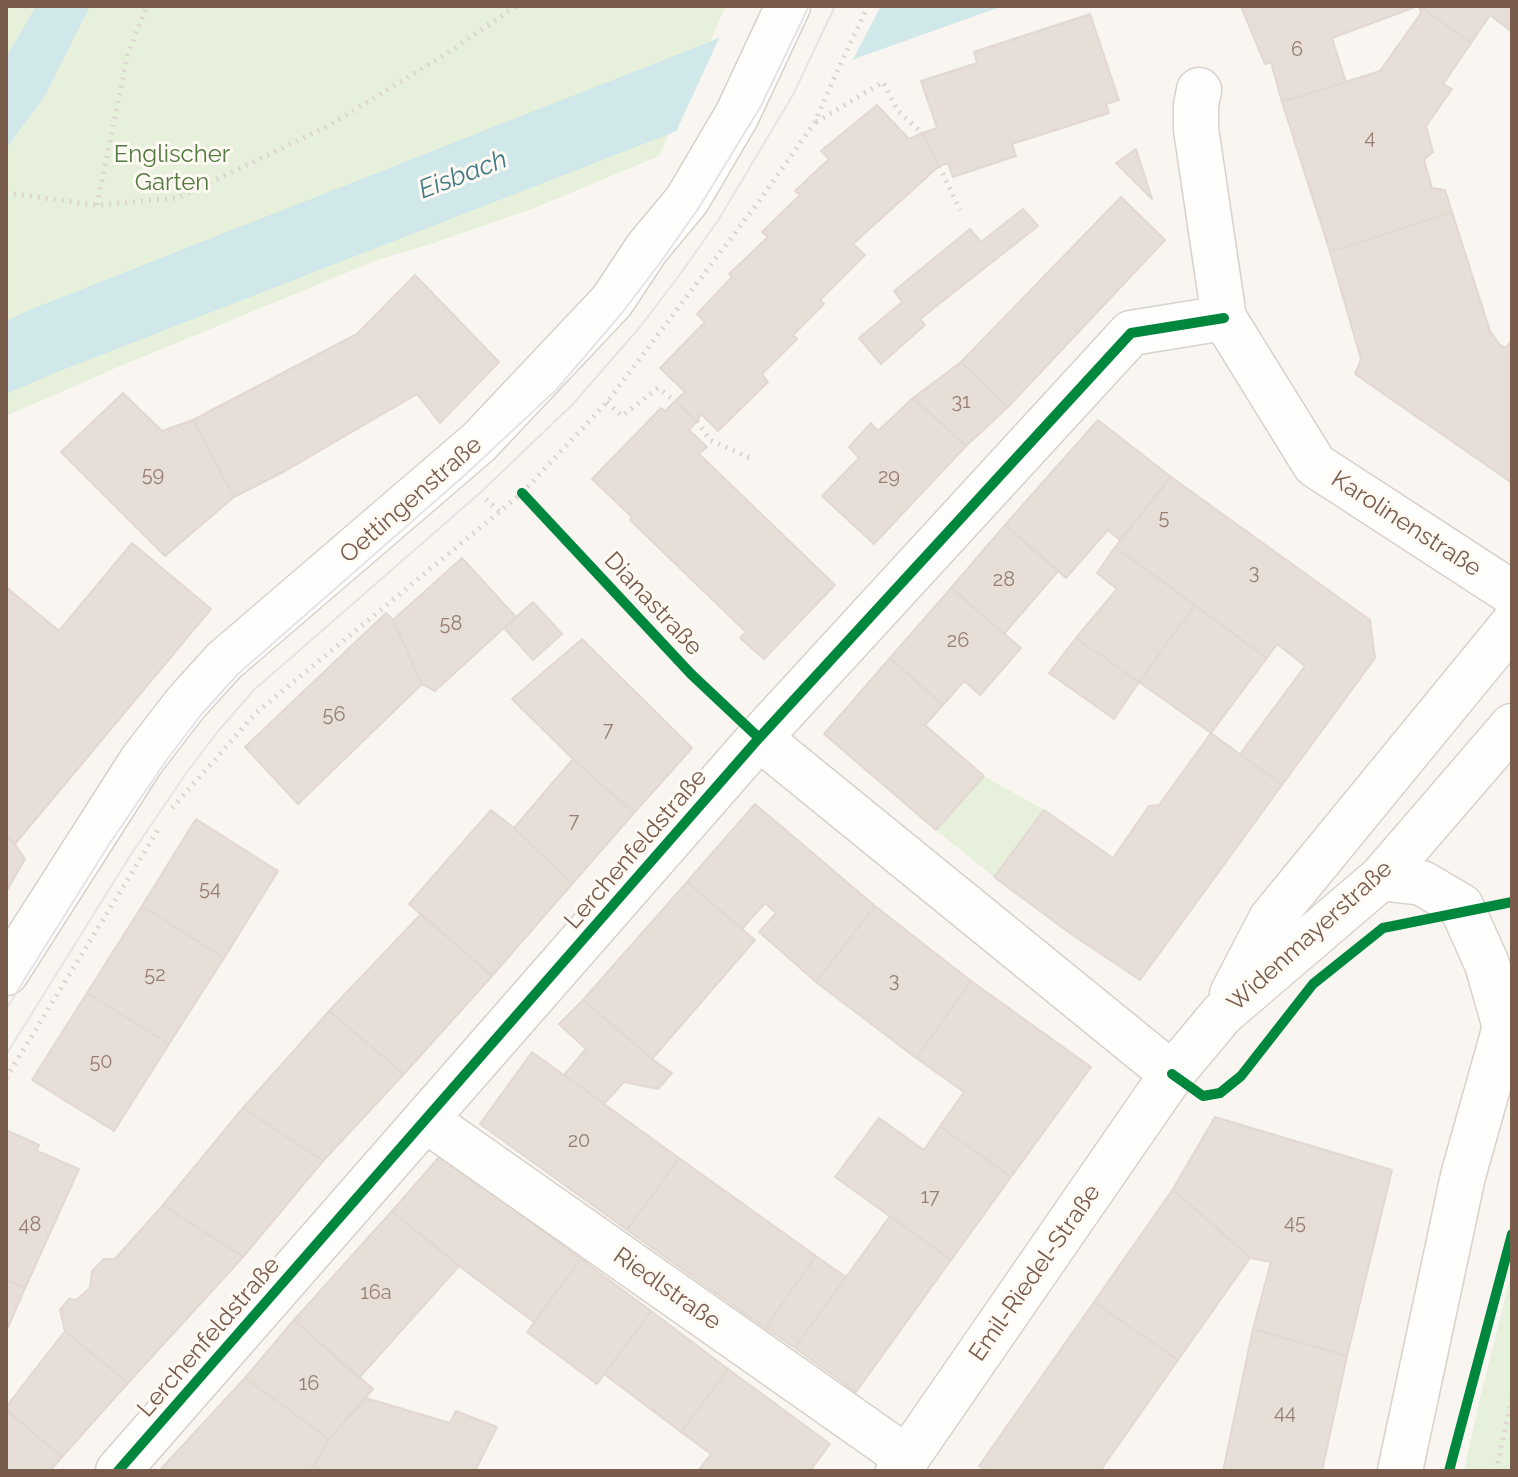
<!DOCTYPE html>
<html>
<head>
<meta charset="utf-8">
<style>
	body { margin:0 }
	#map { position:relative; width:1518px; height:1477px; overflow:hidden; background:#f9f5f0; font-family:Raleway,sans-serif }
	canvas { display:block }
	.frame { position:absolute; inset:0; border:8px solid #7a5c4d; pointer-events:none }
</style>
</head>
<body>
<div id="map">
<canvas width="1518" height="1477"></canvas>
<div class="frame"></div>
</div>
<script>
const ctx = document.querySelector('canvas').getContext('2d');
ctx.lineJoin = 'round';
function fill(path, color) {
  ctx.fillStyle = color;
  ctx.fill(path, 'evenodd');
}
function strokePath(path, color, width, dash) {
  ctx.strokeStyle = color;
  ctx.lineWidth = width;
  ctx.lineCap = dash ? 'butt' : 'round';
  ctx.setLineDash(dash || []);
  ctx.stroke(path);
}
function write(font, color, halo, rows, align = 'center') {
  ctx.font = font + ' Raleway,sans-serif';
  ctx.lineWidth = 6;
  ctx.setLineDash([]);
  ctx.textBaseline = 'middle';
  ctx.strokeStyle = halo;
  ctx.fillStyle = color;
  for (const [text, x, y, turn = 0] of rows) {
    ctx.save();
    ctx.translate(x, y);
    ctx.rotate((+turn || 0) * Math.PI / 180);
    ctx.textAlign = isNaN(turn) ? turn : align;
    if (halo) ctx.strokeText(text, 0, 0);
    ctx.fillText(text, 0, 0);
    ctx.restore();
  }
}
fill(new Path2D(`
	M6 6H726L659 156 534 208 431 244 377 260 118 367 6 416Z
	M984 776 1044 810 994 877 936 830Z
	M1512 1270V1471H1464L1479 1403Z`), '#e7f0db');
fill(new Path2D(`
	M36 6H90L44 97 6 149V58Z
	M792 6H1003L860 57 664 136 52 374 6 394V321L34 308 709 42Z`), '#d0e8ea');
fill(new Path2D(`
	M782 6H881L850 65 674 136 722 32Z`), '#f9f5f0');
const building = new Path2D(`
	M1241 6H1418L1332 38 1346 82 1282 102 1271 62 1265 64Z
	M1419 6H1512V32L1490 15 1471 43Z
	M1419 6 1471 43 1443 84 1452 89 1426 126 1433 152 1424 160 1432 188 1445 190 1452 212 1330 252 1282 102 1380 71 1421 13Z
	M1090 14 1119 100 1106 104 1109 113 1012 144 1016 156 953 177 948 163 939 166 922 133 937 128 921 81 977 63 974 52Z
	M877 105 909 139 922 133 939 166 853 244 865 255 820 300 824 304 793 335 797 339 762 374 768 382 718 431 701 414 697 421 675 401 685 392 660 368 705 322 697 314 732 277 729 274 768 237 762 232 800 195 795 191 829 159 821 151Z
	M1136 149 1152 199 1116 163Z
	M1121 197 1165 240 1008 407 961 362Z
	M1023 209 1038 226 920 319 925 325 881 364 859 338 902 302 894 291 970 229 981 242Z
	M1452 212 1490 331 1499 344 1506 348 1512 340V483L1355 374 1361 359 1330 252Z
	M415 275 499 362 440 423 417 394 285 471 234 497 193 420 357 334Z
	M961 362 1008 407 966 446 913 398Z
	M123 393 162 431 193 420 234 497 165 556 61 452Z
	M913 398 966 446 874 544 822 496 859 458 849 447 871 423 878 431Z
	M675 401 697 421 689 430 707 447 699 454 835 585 764 659 740 638 746 632 630 520 632 517 592 479 661 408 665 411Z
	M1098 420 1171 477 1120 540 1108 530 1066 578 1005 525Z
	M1171 477 1370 620 1375 658 1282 785 1240 754 1305 666 1277 644 1267 658 1115 547Z
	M1005 525 1058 571 1004 634 951 588Z
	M132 543 211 609 15 844 6 836V587L59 631Z
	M1115 547 1195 605 1139 682 1076 638 1117 589 1097 573Z
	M462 558 516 617 435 691 422 684 393 620Z
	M951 588 1021 648 980 695 964 681 943 705 890 658Z
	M533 602 562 634 533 660 504 628Z
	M1195 605 1267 658 1211 733 1139 682Z
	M386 613 393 620 422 684 298 804 245 747Z
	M1076 638 1139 682 1114 719 1049 673Z
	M582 639 692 748 634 813 573 759 512 699Z
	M890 658 943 705 925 725 984 776 936 830 824 734Z
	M1211 733 1282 785 1140 980 1071 934 994 877 1044 810 1113 858 1149 806 1159 805Z
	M573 759 634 813 572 884 514 828Z
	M755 804 875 906 816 982 759 932 776 913 765 903 742 929 687 882Z
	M491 810 514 828 572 884 492 976 409 904Z
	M196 819 278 871 224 958 142 906Z
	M6 836 15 844 25 859 6 892Z
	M687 882 755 940 652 1059 583 1000Z
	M142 906 224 958 169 1044 87 993Z
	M875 906 971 981 916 1058 816 982Z
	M421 914 492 976 404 1074 329 1011Z
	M971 981 1091 1067 1011 1177 940 1126 964 1092 916 1058Z
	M87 993 169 1044 114 1131 32 1080Z
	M583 1000 652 1059 672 1073 658 1089 624 1082 604 1104 564 1075 586 1049 559 1024Z
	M329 1011 404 1074 323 1161 243 1108Z
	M532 1052 679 1158 627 1230 480 1124Z
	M243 1108 323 1161 243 1257 163 1205Z
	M1215 1117 1392 1170 1347 1356 1253 1329 1271 1262 1250 1258 1173 1189Z
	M879 1118 924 1150 940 1126 1011 1177 951 1260 835 1177Z
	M6 1130 39 1145 37 1151 79 1169 25 1288 6 1280Z
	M441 1155 581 1259 534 1322 459 1266 392 1211Z
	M679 1158 816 1256 765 1328 627 1230Z
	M1173 1189 1250 1258 1178 1360 1094 1302Z
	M163 1205 243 1257 128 1383 65 1331 60 1310 69 1299 76 1300 90 1288 92 1271 104 1259H115Z
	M392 1211 459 1266 359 1378 294 1320Z
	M890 1216 951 1260 856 1392 795 1348Z
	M816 1256 846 1277 795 1348 765 1328Z
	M581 1259 651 1311 597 1384 527 1332Z
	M6 1280 25 1288 6 1332Z
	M1094 1302 1178 1360 1100 1471H987L979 1466Z
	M651 1311 728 1369 681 1432 604 1374Z
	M294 1320 373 1389 329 1439 245 1378Z
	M1253 1329 1347 1356 1322 1471H1223Z
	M65 1331 128 1383 62 1457 6 1410V1407Z
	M728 1369 830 1444 810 1471H698L711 1454 681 1432Z
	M245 1378 329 1439 311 1471H159Z
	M366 1398 450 1423 456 1411 497 1427 475 1471H323L314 1467 329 1439Z
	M6 1410 62 1457 50 1471H6Z`);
fill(building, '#e6ded7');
strokePath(building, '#e2d8d2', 2);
const street = new Path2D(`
	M1199 90 1196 105V129L1224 318 1315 465 1512 593
	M759 738 1172 1074
	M6 973 142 760 186 703 224 661 479 442 612 301 647 248 687 200 737 115 788 6
	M426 1120 907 1458
	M118 1471 759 738 1131 333 1224 318`);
const secondary = new Path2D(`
	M1381 878 1422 883 1461 906 1487 964 1505 1027
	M1232 994 1271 919 1512 625
	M898 1471 1172 1074 1222 1014 1381 878 1512 726
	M1400 1471 1463 1176 1505 1027 1512 1011`);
strokePath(street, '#d7d1cb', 47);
strokePath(secondary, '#d9d2cb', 47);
strokePath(new Path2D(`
	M816 122 883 82 898 111 922 133
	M939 166 960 210
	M6 193 97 205 178 198 328 126 449 52 516 6
	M97 205 128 53 147 6
	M607 402 622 416 658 388 675 401
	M697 421 710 440 750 458
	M486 499 500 512
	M172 808 256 713 522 493 607 402 757 204 815 122 834 78 868 6
	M6 1078 158 830
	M1496 1471 1512 1398`), '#dcd5d0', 5, [2, 6]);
strokePath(street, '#fefefd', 44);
strokePath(secondary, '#fefefd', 44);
strokePath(new Path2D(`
	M6 1009 110 843 168 758 201 715 238 674 465 475 557 389 622 313 663 259 700 206 761 106 809 6
	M6 1055 130 856 187 772 219 730 254 690 481 492 573 404 640 327 681 273 719 219 794 93 835 6`), '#e6e3e7', 2);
strokePath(new Path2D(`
	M522 493 691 674 759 738
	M1172 1074 1203 1096 1220 1093 1241 1076 1313 984 1383 928 1512 902
	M118 1471 759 738 1131 333 1224 318
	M1449 1471 1512 1234`), '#00873e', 10);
write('20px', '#977e72', null, [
	["6",1297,50],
	["4",1370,138],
	["31",961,402],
	["59",153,475],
	["29",889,477],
	["5",1164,518],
	["3",1254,573],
	["28",1004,580],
	["58",451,624],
	["26",958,641],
	["56",334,715],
	["7",608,730],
	["7",574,821],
	["54",210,889],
	["52",155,975],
	["3",894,981],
	["50",101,1062],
	["20",579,1141],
	["17",930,1197],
	["45",1295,1223],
	["48",30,1225],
	["16a",376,1293],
	["16",309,1384],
	["44",1285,1413]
]);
write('24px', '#537a41', '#fffaf3', [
	["Englischer",172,155],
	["Garten",172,183]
]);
write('24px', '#7a5c4d', '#fffaf3', [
	["Oettingenstraße",411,500,-41],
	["Karolinenstraße",1406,524,33],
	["Dianastraße",653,604,47],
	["Lerchenfeldstraße",636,849,-49],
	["Widenmayerstraße",1310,936,-42],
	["Emil-Riedel-Straße",1035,1273,-55],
	["Riedlstraße",667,1289,35],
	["Lerchenfeldstraße",209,1337,-49]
]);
write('italic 26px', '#437c86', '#fffaf3', [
	["Eisbach",463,175,-21]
]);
</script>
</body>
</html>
